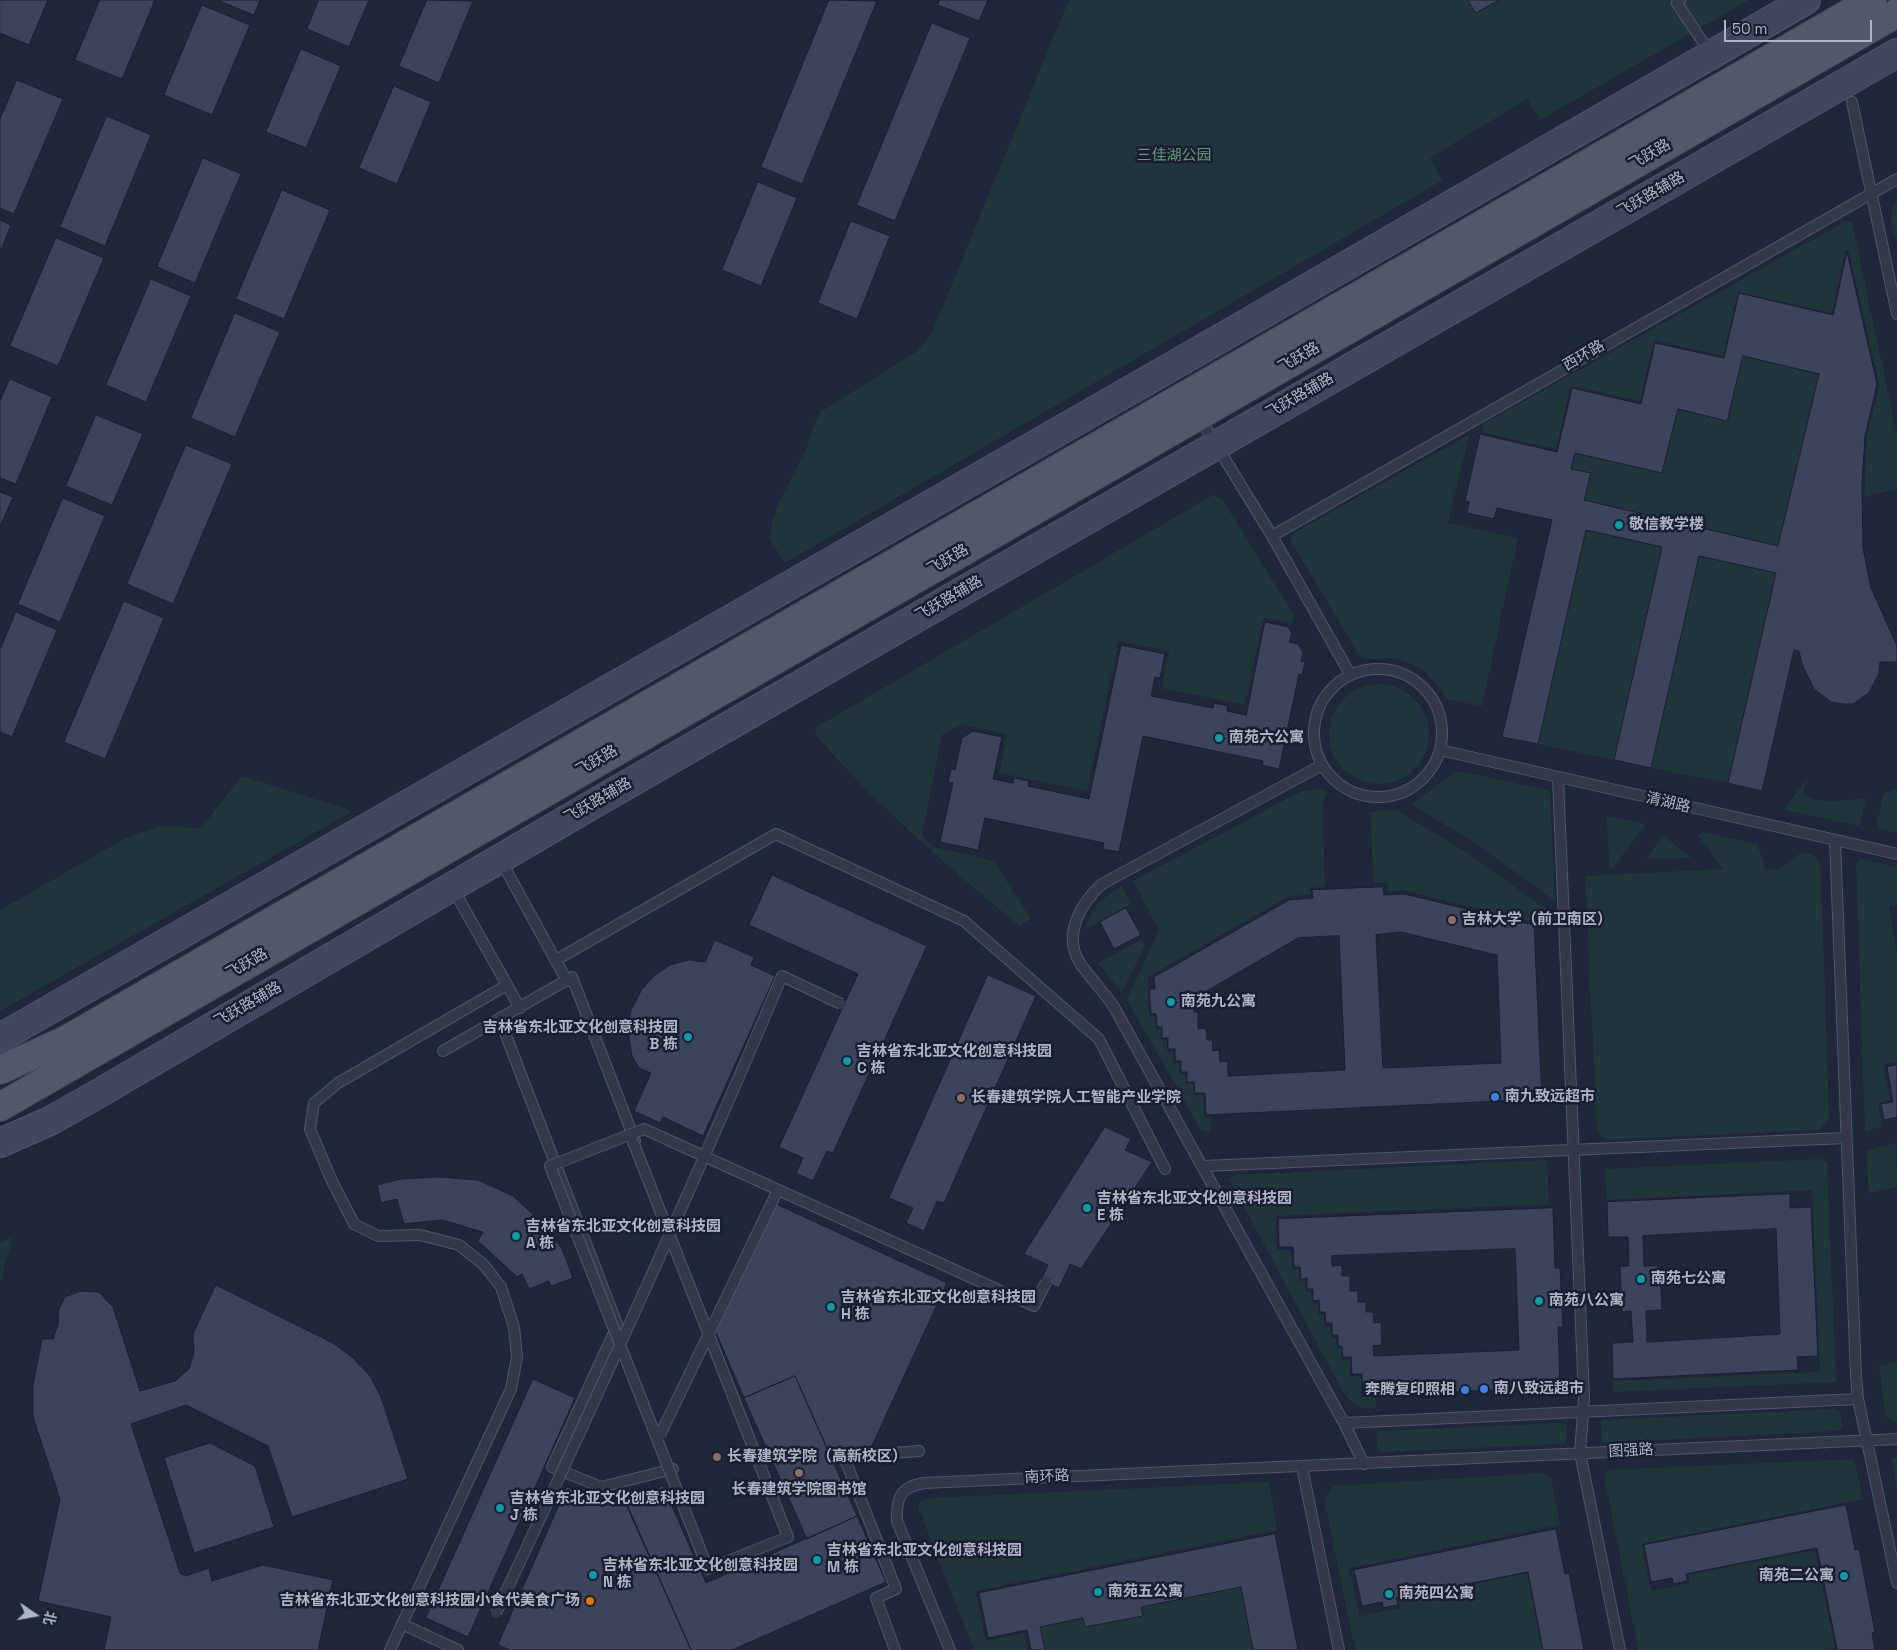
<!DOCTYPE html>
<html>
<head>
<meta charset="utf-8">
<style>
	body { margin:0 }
	#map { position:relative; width:1897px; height:1650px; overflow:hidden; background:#1f273b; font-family:"Space Grotesk","Noto Sans SC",sans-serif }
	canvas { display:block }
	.north { position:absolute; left:10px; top:1590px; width:50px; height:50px; -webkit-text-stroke:4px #191e30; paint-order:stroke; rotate:102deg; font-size:14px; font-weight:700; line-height:20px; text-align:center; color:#aeb3c7 }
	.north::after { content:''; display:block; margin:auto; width:18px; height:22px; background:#aeb3c7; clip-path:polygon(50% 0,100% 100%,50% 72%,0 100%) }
	.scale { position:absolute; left:1724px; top:20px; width:148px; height:22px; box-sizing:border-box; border:2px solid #aeb3c7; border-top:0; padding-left:6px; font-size:15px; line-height:18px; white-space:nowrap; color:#aeb3c7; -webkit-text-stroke:4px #191e30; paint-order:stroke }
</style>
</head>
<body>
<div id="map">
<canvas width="1897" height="1650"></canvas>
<div class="north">北</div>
<div class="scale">50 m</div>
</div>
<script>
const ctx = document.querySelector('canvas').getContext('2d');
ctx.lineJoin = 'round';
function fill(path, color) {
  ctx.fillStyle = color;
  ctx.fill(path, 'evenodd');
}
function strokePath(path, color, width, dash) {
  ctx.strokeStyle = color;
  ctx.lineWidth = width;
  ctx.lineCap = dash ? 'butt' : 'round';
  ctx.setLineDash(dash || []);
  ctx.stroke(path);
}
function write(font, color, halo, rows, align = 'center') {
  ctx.font = font + ' "Space Grotesk","Noto Sans SC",sans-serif';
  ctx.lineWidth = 5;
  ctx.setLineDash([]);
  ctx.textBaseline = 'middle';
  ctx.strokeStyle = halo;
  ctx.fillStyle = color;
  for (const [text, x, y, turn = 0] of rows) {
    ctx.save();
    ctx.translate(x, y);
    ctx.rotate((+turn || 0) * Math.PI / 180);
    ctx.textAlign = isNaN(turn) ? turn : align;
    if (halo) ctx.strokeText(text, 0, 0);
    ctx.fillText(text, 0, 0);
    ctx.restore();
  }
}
fill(new Path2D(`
	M1069 0H1749L1540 120 1527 99 1430 158 1443 180 785 563 769 538 772 521 780 501 806 449 819 413 916 352 931 335Z
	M1897 201V239C1890 228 1888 212 1897 201Z
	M1846 221 1852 222 1897 435V489L1864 497 1867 435 1880 386 1848 249 1845 251 1832 313 1738 292 1723 356 1654 340 1640 401 1571 385 1556 449 1481 432 1483 424Z
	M1743 356 1819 374 1778 546 1584 500 1591 473 1571 469 1575 453 1662 473 1678 409 1727 421Z
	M1470 434 1448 523 1518 538 1482 706 1448 700C1436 681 1422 665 1400 660 1386 657 1373 661 1360 657L1290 539 1294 533Z
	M1213 495 1222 499 1295 617 1291 623 1263 618 1245 705 1161 688 1169 651 1119 641 1087 791 999 773 1007 734 961 724 942 735 922 836 934 847 994 861 1031 919 1020 926C948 867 877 806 816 735L815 728Z
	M1586 530 1662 547 1614 760 1538 744Z
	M1699 556 1776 573 1728 783 1651 768Z
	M1329 734a50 50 0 1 1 100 0a50 50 0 1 1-100 0Z
	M1456 772 1469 773 1543 789 1550 792 1555 901 1478 845 1411 804Z
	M242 776 353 811 0 1011V910L124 839 160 826 201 828Z
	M1808 777 1803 794C1819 805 1847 800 1866 798L1860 826 1784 810Z
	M1318 788 1328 792 1322 802 1325 887 1310 888 1311 895 1289 896 1148 977 1149 1015 1155 1016 1156 1029H1161V1040H1167V1052H1173L1174 1063H1179L1180 1074H1185L1186 1084H1193V1095H1203L1204 1117H1211L1210 1133 1201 1130 1127 1000 1159 930 1133 881 1300 792Z
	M1897 788V833L1879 829 1878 820 1883 794Z
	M1396 810 1469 854 1546 909V925L1406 891 1388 892V883H1374L1370 812Z
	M1607 816 1646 824 1612 869 1609 868Z
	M1703 832 1757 844 1766 869C1769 869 1775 870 1778 869 1791 864 1793 851 1809 854 1817 856 1819 861 1821 868L1829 1119 1819 1130 1604 1140 1597 1128 1585 876 1723 869 1699 837V833Z
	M1663 835 1691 858 1646 859Z
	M1861 859 1897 867V904L1889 906 1897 951V1062L1884 1064 1890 1100 1878 1103 1882 1126 1865 1132 1856 864Z
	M1122 886 1130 902 1129 905 1084 930C1091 908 1102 897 1122 886Z
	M1142 939 1145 945 1122 993 1098 963Z
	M1896 1143 1897 1187 1869 1193 1866 1151Z
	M1821 1159 1827 1163 1836 1382 1614 1392V1381L1820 1372 1812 1190 1607 1200 1605 1169Z
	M1547 1160 1549 1204 1276 1216 1277 1250H1291L1292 1269H1299V1281H1305L1306 1292H1311L1312 1303 1318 1304V1315H1324V1327H1330L1331 1338H1336L1337 1349H1341L1342 1360H1350V1376H1361V1397H1376V1408C1360 1409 1352 1406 1343 1392L1229 1179 1236 1175Z
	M13 1237 0 1283V1243Z
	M1897 1362V1422L1885 1416 1879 1366Z
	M1836 1409 1841 1413 1842 1427 1837 1431 1604 1443 1602 1440 1601 1423 1603 1420Z
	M1561 1423 1567 1425 1566 1442 1563 1444 1382 1452 1378 1450 1376 1438 1378 1431Z
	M1891 1458H1897V1489Z
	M1854 1459 1863 1499 1642 1544 1651 1591 1690 1583 1688 1575 1815 1550 1835 1648 1825 1650H1638L1604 1475 1607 1470Z
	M1544 1473 1551 1477 1560 1525 1349 1568 1360 1616 1400 1608 1399 1599 1527 1573 1542 1650H1355L1324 1499 1334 1486Z
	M1269 1482 1277 1530 975 1591 986 1641 1024 1633 1028 1650H974L918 1507 921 1500 931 1498Z
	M1241 1587 1253 1650H1045L1040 1627 1083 1618 1085 1627 1142 1616 1141 1607Z`), '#21353c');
const building = new Path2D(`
	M0 0H48L29 45 0 33Z
	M100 0H155L122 79 75 60Z
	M218 0H260L254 15Z
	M319 0H369L349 47 307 29Z
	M427 0 473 1 439 83 399 66Z
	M829 0 877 1 802 184 761 167Z
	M940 0H988L979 21 938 5Z
	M1468 0H1499L1476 13Z
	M202 5 250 25 212 115 164 95Z
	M932 23 970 38 895 221 857 205Z
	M301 49 341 66 306 148 266 132Z
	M17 80 63 99 14 214 0 208V119Z
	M394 86 431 102 397 184 359 168Z
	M107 116 151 135 105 246 60 227Z
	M203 158 241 174 195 283 157 267Z
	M758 182 797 198 761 286 722 270Z
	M282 190 330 210 284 319 236 299Z
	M0 220 11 225 0 252Z
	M851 221 890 236 857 319 818 303Z
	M56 238 104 258 58 366 10 346Z
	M1847 252 1877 384 1865 436 1862 482 1863 548 1871 588 1897 646V662H1880L1879 673 1869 693 1853 704H1843L1831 702 1814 689 1802 664 1799 651 1794 650 1762 791 1728 783 1776 573 1699 556 1651 768 1614 760 1662 547 1586 530 1538 744 1502 737 1552 520 1497 508 1494 519 1467 513 1469 502 1465 501 1480 434 1557 452 1572 388 1641 404 1655 343 1724 358 1739 293 1833 315ZM1743 356 1819 374 1778 546 1584 500 1591 473 1571 469 1575 453 1662 473 1678 409 1727 421Z
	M151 279 191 296 146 402 106 385Z
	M235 313 280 332 235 437 191 418Z
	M10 379 52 397 16 484 0 478V401Z
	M96 415 143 434 112 505 66 486Z
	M186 445 232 464 173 604 127 584Z
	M0 492 13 497 0 527Z
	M63 498 105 516 60 622 18 604Z
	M124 601 164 618 105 759 64 742Z
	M16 612 57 630 12 737 0 732V650Z
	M1265 622 1288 627 1292 633 1289 642 1298 644 1303 653 1301 661 1305 662 1302 675 1299 674 1279 769 1262 765 1263 761 1143 736 1119 852 1103 849 1104 843 985 818 978 850 940 842 953 783 948 782 951 769 955 770 962 738 973 731 1002 737 993 779 1013 783 1014 778 1029 781 1028 786 1089 799 1121 645 1165 654 1160 678 1155 677 1151 696 1213 708 1214 703 1228 706 1227 711 1246 715Z
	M772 875 927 946 833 1153 827 1151 813 1181 796 1173 803 1158 779 1147 858 974 749 925Z
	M1383 887 1384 895 1404 894 1534 925 1542 1099 1206 1115 1205 1093H1195L1194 1082H1187V1072H1181V1061H1175V1049H1168V1038H1162V1027H1157L1156 1014H1151L1149 989H1155L1154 977 1289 900 1313 898 1312 890ZM1401 932 1497 955 1501 1063 1383 1068 1376 935ZM1339 936 1345 1070 1228 1076V1061L1220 1062 1219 1050 1213 1051 1212 1040H1207L1206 1028 1198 1029V1012H1194L1193 999 1298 938Z
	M1126 908 1141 935 1114 949 1100 922Z
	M715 940 754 957 751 965 775 976 703 1136 663 1117 660 1123 634 1111 651 1073 639 1068 632 1056 628 1031 631 1010 642 989 655 975 670 965 688 960 705 962Z
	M988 975 1036 996 944 1203 937 1201 924 1231 906 1223 913 1208 889 1198Z
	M1897 1065V1119V1117L1884 1120 1881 1104 1893 1102 1887 1067Z
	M1105 1127 1131 1139 1125 1150 1152 1162 1081 1269 1070 1264 1059 1288 1041 1280 1048 1265 1024 1254Z
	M440 1177 478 1180 513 1196 541 1222 562 1249 573 1278 551 1286 549 1281 529 1289 522 1274 517 1277 478 1241 483 1232 442 1220 404 1224 397 1199 381 1203 377 1185 401 1179Z
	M1790 1194V1208L1811 1207 1818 1356 1797 1357 1798 1370 1613 1379 1612 1343 1633 1342 1631 1311 1622 1312 1620 1266H1629L1628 1237H1608L1607 1202ZM1776 1229 1780 1334 1647 1342 1646 1311 1662 1310 1660 1266H1644L1643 1236Z
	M774 1203 947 1283 870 1450 829 1453 795 1376 744 1398 715 1330Z
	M1553 1208 1555 1268H1560L1563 1327H1558L1560 1387 1363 1396 1362 1374H1352L1351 1357H1343L1342 1346H1338V1335H1332V1323H1326L1325 1312H1320L1319 1300 1313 1301V1289H1307V1278L1301 1279 1300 1267H1294L1293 1247H1279L1278 1219ZM1515 1249 1519 1350 1374 1356 1373 1346 1382 1345 1381 1322 1374 1323 1373 1312H1366V1302H1358V1291H1350V1276H1342V1265L1332 1266V1256Z
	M216 1285 333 1343 353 1358 370 1376 381 1397 408 1479 292 1517 268 1446 186 1405 131 1424 180 1573 186 1576 209 1568 212 1581 263 1565 333 1580 318 1650H104L111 1617 38 1601 60 1499 33 1417V1385L42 1339H53L58 1325 59 1309 65 1297 81 1291 99 1292 113 1307 140 1391 175 1381 189 1369 194 1352 193 1334Z
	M795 1376 857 1516 807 1539 744 1398Z
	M533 1379 575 1398 468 1637 426 1618Z
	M210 1443 255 1466 274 1527 194 1553 164 1458Z
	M663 1486 706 1583 857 1516 886 1582 732 1650H691L626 1502Z
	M567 1487 604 1505 625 1502 691 1650H510L498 1645Z
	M1846 1505 1855 1550 1859 1549 1875 1632 1872 1633 1875 1650H1833L1837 1649 1817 1548 1686 1574 1687 1581 1673 1584 1672 1578 1651 1582 1644 1545Z
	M1556 1529 1565 1574 1569 1573 1584 1650H1543L1528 1572 1396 1598 1398 1605 1392 1606 1383 1608 1382 1602 1362 1606 1354 1570Z
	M1275 1534 1298 1650H1253L1241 1587 1141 1607 1143 1616 1085 1627 1083 1618 1040 1627 1045 1650H1031L1027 1630 988 1638 979 1593Z`);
fill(building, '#3b445b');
strokePath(building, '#1b2032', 1);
const lane = new Path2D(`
	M1680 0 1677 3 1710 53
	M1852 102 1897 314
	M1199 417 1272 536 1350 674
	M1272 536 1897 179
	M1314 733a64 64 0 1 1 128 0a64 64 0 1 1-128 0Z
	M1440 750 1897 854
	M1322 765 1102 884C1081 903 1062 935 1080 963 1090 978 1104 992 1114 1007L1344 1423 1364 1464
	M1558 778 1584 1398 1580 1453 1620 1650
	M1835 841 1856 1376 1858 1399 1897 1583
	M500 859 567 981
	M452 887 520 1008
	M556 960 776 834 964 921 1099 1039 1165 1169
	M500 1020 620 1332
	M443 1051 572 977 635 1141
	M1203 1166 1846 1138
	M617 1326 552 1467 601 1487 673 1469
	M1344 1423 1858 1399
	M1302 1467 1339 1650
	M402 1624 458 1650
	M390 1650 511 1389 517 1357 514 1327 501 1287 484 1265 459 1245 420 1235 378 1236 354 1224 331 1179 310 1129 314 1103 338 1083 507 985
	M895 1650 876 1598 896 1589 844 1457 919 1451
	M950 1650 897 1521C896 1498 900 1487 924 1483 1248 1466 1573 1456 1897 1439`);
const secondary = new Path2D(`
	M0 1038 1190 356 1806 0
	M0 1143 50 1121 96 1095 602 799 1897 53`);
const primary = new Path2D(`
	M0 1070 66 1040 1872 0
	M0 1107 1897 13`);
strokePath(lane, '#515669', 12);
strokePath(secondary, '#515669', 30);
strokePath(primary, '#3c4254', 30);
strokePath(lane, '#33394b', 10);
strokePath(secondary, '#41475f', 28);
strokePath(primary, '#51586b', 28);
const laneBridge = new Path2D(`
	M630 1134 788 1537 708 1569 550 1166 644 1129 1034 1306 1046 1282
	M660 1435 778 1190
	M496 1613C595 1402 692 1190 782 976L841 1004`);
strokePath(laneBridge, '#515669', 12, []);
strokePath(laneBridge, '#33394b', 10);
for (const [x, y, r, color] of [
	[1619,525,5,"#0f9aa8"],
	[1219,738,5,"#0f9aa8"],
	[1452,920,5,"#8d6e63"],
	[1171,1002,5,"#0f9aa8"],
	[688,1037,5,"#0f9aa8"],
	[847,1061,5,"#0f9aa8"],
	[1495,1097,5,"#3f7fe0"],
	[961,1098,5,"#8d6e63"],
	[1087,1208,5,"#0f9aa8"],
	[516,1236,5,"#0f9aa8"],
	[1641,1279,5,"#0f9aa8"],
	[1539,1301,5,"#0f9aa8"],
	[831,1307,5,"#0f9aa8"],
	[1484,1389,5,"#3f7fe0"],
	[1465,1390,5,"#3f7fe0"],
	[717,1457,5,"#8d6e63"],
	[799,1473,5,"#8d6e63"],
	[500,1508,5,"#0f9aa8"],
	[817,1560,5,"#0f9aa8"],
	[593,1575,5,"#0f9aa8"],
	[1844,1576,5,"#0f9aa8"],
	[1098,1592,5,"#0f9aa8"],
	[1389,1594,5,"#0f9aa8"],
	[590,1601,5,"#e8710a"]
]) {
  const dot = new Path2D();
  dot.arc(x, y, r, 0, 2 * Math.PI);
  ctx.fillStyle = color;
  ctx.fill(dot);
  strokePath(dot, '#191e30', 2);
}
write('15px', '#aeb3c7', '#191e30', [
	["飞跃路",1650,155,-30],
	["飞跃路辅路",1651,195,-30],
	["西环路",1584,356,-30],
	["飞跃路",1299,358,-30],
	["飞跃路辅路",1300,396,-30],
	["飞跃路",948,560,-30],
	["飞跃路辅路",949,599,-30],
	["飞跃路",597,761,-30],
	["飞跃路辅路",598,801,-30],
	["清湖路",1668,803,13],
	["飞跃路",247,964,-30],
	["飞跃路辅路",248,1005,-30],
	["图强路",1631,1451,-3],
	["南环路",1047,1477,-3]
]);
write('15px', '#639a79', '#191e30', [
	["三佳湖公园",1174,156]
]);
write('bold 15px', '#aeb3c7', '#191e30', [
	["敬信教学楼",1629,525],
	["南苑六公寓",1229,738],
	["吉林大学（前卫南区）",1462,920],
	["南苑九公寓",1181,1002],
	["吉林省东北亚文化创意科技园",678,1028,"right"],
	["B 栋",678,1045,"right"],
	["吉林省东北亚文化创意科技园",857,1052],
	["C 栋",857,1069],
	["南九致远超市",1505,1097],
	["长春建筑学院人工智能产业学院",971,1098],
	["吉林省东北亚文化创意科技园",1097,1199],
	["E 栋",1097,1216],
	["吉林省东北亚文化创意科技园",526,1227],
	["A 栋",526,1244],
	["南苑七公寓",1651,1279],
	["吉林省东北亚文化创意科技园",841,1298],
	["H 栋",841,1315],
	["南苑八公寓",1549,1301],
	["南八致远超市",1494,1389],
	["奔腾复印照相",1455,1390,"right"],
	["长春建筑学院（高新校区）",727,1457],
	["长春建筑学院图书馆",799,1490,"center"],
	["吉林省东北亚文化创意科技园",510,1499],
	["J 栋",510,1516],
	["吉林省东北亚文化创意科技园",827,1551],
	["M 栋",827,1568],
	["吉林省东北亚文化创意科技园",603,1566],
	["N 栋",603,1583],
	["南苑二公寓",1834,1576,"right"],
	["南苑五公寓",1108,1592],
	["南苑四公寓",1399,1594],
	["吉林省东北亚文化创意科技园小食代美食广场",580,1601,"right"]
], 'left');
</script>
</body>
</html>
